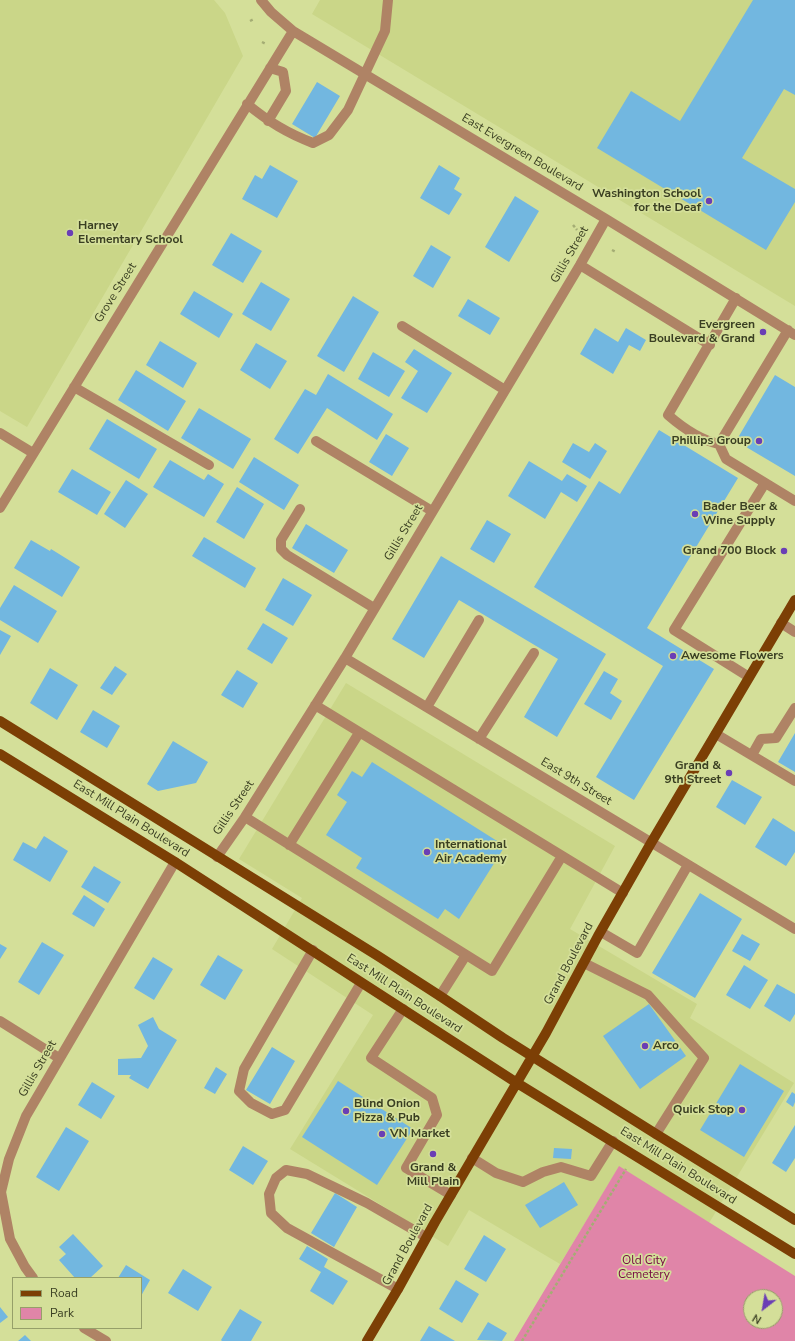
<!DOCTYPE html>
<html>
<head>
<meta charset="utf-8">
<style>
	body { margin:0 }
	#map { position:relative; width:795px; height:1341px; overflow:hidden; background:#d4df99; font-family:"Nunito Sans",sans-serif }
	canvas { display:block }
	.legend { position:absolute; left:12px; top:1277px; width:130px; height:52px; box-sizing:border-box; background:#d4df99; border:1px solid #969f69; margin:0; padding:5px 7px; list-style:none; font-size:12px; color:#3a3f22 }
	.legend li { display:flex; align-items:center; gap:8px; height:20px }
	.legend b { width:20px; border:1px solid #969f69 }
	.north { position:absolute; left:743px; top:1289px; width:40px; height:40px; box-sizing:border-box; background:#d4df99; border:1px solid #969f69; border-radius:50%; rotate:211deg; font-size:11px; font-weight:700; line-height:16px; text-align:center; color:#3a3f22 }
	.north::after { content:''; display:block; margin:auto; width:14px; height:18px; background:#6a3eb5; clip-path:polygon(50% 0,100% 100%,50% 72%,0 100%) }
</style>
</head>
<body>
<div id="map">
<canvas width="795" height="1341"></canvas>
<ul class="legend">
<li><b style="height:5px;background:#7c3f05"></b>Road</li>
<li><b style="height:11px;background:#e085a8"></b>Park</li>
</ul>
<div class="north">N</div>
</div>
<script>
const ctx = document.querySelector('canvas').getContext('2d');
ctx.lineJoin = 'round';
function fill(path, color) {
  ctx.fillStyle = color;
  ctx.fill(path, 'evenodd');
}
function strokePath(path, color, width, dash) {
  ctx.strokeStyle = color;
  ctx.lineWidth = width;
  ctx.lineCap = dash ? 'butt' : 'round';
  ctx.setLineDash(dash || []);
  ctx.stroke(path);
}
function write(font, color, halo, rows, align = 'center') {
  ctx.font = font + ' "Nunito Sans",sans-serif';
  ctx.lineWidth = 3.5;
  ctx.setLineDash([]);
  ctx.textBaseline = 'middle';
  ctx.strokeStyle = halo;
  ctx.fillStyle = color;
  for (const [text, x, y, turn = 0] of rows) {
    ctx.save();
    ctx.translate(x, y);
    ctx.rotate((+turn || 0) * Math.PI / 180);
    ctx.textAlign = isNaN(turn) ? turn : align;
    if (halo) ctx.strokeText(text, 0, 0);
    ctx.fillText(text, 0, 0);
    ctx.restore();
  }
}
fill(new Path2D(`
	M0 0H214L225 13 243 56 27 427 0 411Z
	M320 0H795V306L312 14Z
	M346 683 615 846 570 929 697 1004 690 1018 794 1083 709 1223 619 1167 560 1264 469 1210 448 1246 290 1149 373 1015 272 949 302 898 239 859Z`), '#cad688');
fill(new Path2D(`
	M619 1166 795 1276V1341H514ZM751 1297H775V1321H751Z`), '#e085a8');
fill(new Path2D(`
	M753 0H795V95L784 89 742 158 795 189V202L766 250 597 148 631 91 680 121Z
	M317 82 340 96 315 138 292 124Z
	M270 165 298 181 277 218 242 199 255 175 262 179Z
	M439 165 460 178 454 189 462 194 449 215 420 198Z
	M515 196 539 211 509 262 485 247Z
	M231 233 262 251 243 283 212 265Z
	M431 245 451 257 433 288 413 276Z
	M261 282 290 299 271 331 242 314Z
	M194 291 233 314 219 338 180 314Z
	M353 296 379 312 344 372 317 356Z
	M468 299 500 318 490 335 458 316Z
	M595 328 618 342 626 328 646 340 640 351 629 345 613 374 580 354Z
	M160 341 197 363 183 388 146 365Z
	M256 343 287 361 270 389 240 370Z
	M414 349 452 373 427 413 401 398 418 371 405 362Z
	M373 352 405 371 389 397 358 379Z
	M136 370 186 401 168 431 118 400Z
	M328 374 393 414 377 440 327 408 298 454 274 439 305 389 316 395Z
	M775 375 795 387V476L736 441Z
	M199 408 251 439 233 469 181 438Z
	M107 419 157 449 139 479 89 449Z
	M659 430 738 478 647 628 714 669 634 800 596 777 663 666 534 587 599 481 620 494Z
	M386 434 409 448 392 476 369 462Z
	M573 443 589 452 595 443 607 451 590 479 562 462Z
	M254 457 299 485 284 510 239 482Z
	M170 460 204 480 208 474 224 484 204 517 153 487Z
	M529 461 562 481 567 474 587 486 577 502 561 492 545 519 508 496Z
	M72 469 111 492 97 515 58 492Z
	M126 480 148 494 125 528 104 514Z
	M237 487 264 504 244 539 216 522Z
	M487 520 511 534 494 563 470 549Z
	M306 524 348 550 334 573 292 548Z
	M204 537 256 568 245 588 192 556Z
	M31 540 50 551 51 549 80 567 62 597 14 568Z
	M441 556 606 654 557 737 524 717 558 659 459 600 424 658 392 639Z
	M283 578 312 595 293 626 265 610Z
	M14 585 57 611 38 643 0 620V608Z
	M263 623 288 638 272 664 247 649Z
	M0 630 11 636 0 655Z
	M115 666 127 674 112 695 100 688Z
	M50 668 78 685 57 720 30 703Z
	M237 670 258 683 243 708 221 695Z
	M604 671 618 679 610 693 622 701 611 720 584 704Z
	M93 710 120 726 107 748 80 732Z
	M795 733V772L778 762Z
	M173 741 208 762 196 783 158 791 147 784Z
	M372 762 505 846 459 919 445 909 438 919 356 868 362 858 326 835 347 802 337 795 352 771 362 777Z
	M732 780 762 797 745 825 716 807Z
	M773 818 795 832V852L786 866 755 847Z
	M44 836 68 851 50 882 13 860 23 842 36 849Z
	M94 866 121 882 108 903 81 887Z
	M700 893 742 919 695 998 652 973Z
	M84 895 105 909 94 927 72 914Z
	M742 934 760 944 750 961 732 951Z
	M42 942 64 955 39 995 18 982Z
	M0 944 7 948 0 959Z
	M218 955 243 970 225 1000 200 985Z
	M153 957 173 969 154 1000 134 988Z
	M744 965 768 980 750 1009 726 995Z
	M777 984 795 994V1014L790 1022 764 1006Z
	M649 1004 686 1056 640 1089 603 1036Z
	M153 1017 159 1029 177 1040 148 1089 129 1078 131 1075H118V1059L141 1058 148 1046 138 1025Z
	M272 1047 295 1061 270 1104 246 1090Z
	M740 1064 784 1091 744 1157 700 1130Z
	M216 1067 227 1074 215 1094 204 1088Z
	M338 1081 413 1129 377 1185 302 1137Z
	M92 1082 115 1096 101 1119 78 1105Z
	M792 1092 795 1094V1102L793 1107 786 1102Z
	M795 1125V1158L786 1172 772 1163Z
	M66 1127 89 1141 59 1191 36 1177Z
	M243 1146 268 1161 253 1185 229 1170Z
	M554 1148 572 1149 571 1159 553 1158Z
	M564 1182 578 1205 540 1228 525 1205Z
	M335 1193 357 1207 334 1247 311 1233Z
	M73 1234 103 1266 90 1278H75L59 1260 66 1254 59 1247Z
	M484 1235 506 1249 486 1282 464 1269Z
	M307 1246 328 1259 324 1267 348 1281 333 1305 310 1291 321 1272 299 1259Z
	M126 1265 150 1280 141 1296V1278H118Z
	M183 1269 212 1287 198 1311 168 1293Z
	M456 1280 479 1294 462 1323 439 1309Z
	M0 1307 8 1317 0 1323Z
	M240 1309 262 1322 251 1341H222L221 1340Z
	M488 1322 507 1333 502 1341 477 1340Z
	M429 1326 455 1341H420Z
	M25 1335 31 1341H18Z`), '#72b7e0');
strokePath(new Path2D(`
	M250 21 254 19
	M262 42 266 44
	M573 225 577 230
	M612 250 616 252
	M522 1341 626 1169`), '#a4ad74', 2.5, [3, 2]);
strokePath(new Path2D(`
	M261 0 271 12 293 31 606 219 795 335
	M247 104C269 122 287 133 313 143L329 135 348 110 385 31 388 0
	M268 121 286 91 283 72 270 68
	M580 265 710 345
	M402 326 505 390
	M74 387 209 465
	M0 433 33 453
	M316 441 432 511
	M719 444C700 440 683 428 668 415L736 298
	M719 444 788 330
	M719 444 726 459 795 501
	M0 508 293 31
	M300 509 281 540V549L287 555 374 608
	M781 623 795 632
	M345 658 795 929
	M749 677 674 630 765 483
	M315 705 623 893
	M427 707 479 620
	M716 734 795 781
	M479 739 534 653
	M752 755 761 739 776 738 795 708
	M245 817 492 971 562 856
	M289 845 359 733
	M217 857 245 817 345 658 580 265 606 219
	M601 932 637 953 688 865
	M313 950 244 1069 239 1091 251 1103 272 1114 285 1110 361 983
	M584 963 648 995 704 1058 656 1134
	M440 996 466 955
	M403 1009 371 1058 432 1098 437 1115 406 1168 451 1195
	M0 1021 59 1058
	M472 1158 496 1173 523 1182 543 1172 561 1167 591 1176 613 1141
	M33 1278 25 1267 10 1239 1 1192 9 1159 26 1116 175 862
	M398 1289 287 1228 271 1213 269 1194 276 1178 286 1170 307 1174 367 1203 426 1237
	M84 1328 106 1341`), '#af8365', 10);
strokePath(new Path2D(`
	M0 721 378 956 440 996 503 1038 656 1134 795 1220
	M0 754 175 862 517 1083 795 1254
	M367 1341 398 1289 435 1222 546 1033 598 936 651 843 795 600`), '#7c3f05', 10);
for (const [x, y, r, color] of [
	[709,201,4,"#6a3eb5"],
	[70,233,4,"#6a3eb5"],
	[763,332,4,"#6a3eb5"],
	[759,441,4,"#6a3eb5"],
	[695,514,4,"#6a3eb5"],
	[784,551,4,"#6a3eb5"],
	[673,656,4,"#6a3eb5"],
	[729,773,4,"#6a3eb5"],
	[427,852,4,"#6a3eb5"],
	[645,1046,4,"#6a3eb5"],
	[742,1110,4,"#6a3eb5"],
	[346,1111,4,"#6a3eb5"],
	[382,1134,4,"#6a3eb5"],
	[433,1154,4,"#6a3eb5"]
]) {
  const dot = new Path2D();
  dot.arc(x, y, r, 0, 2 * Math.PI);
  ctx.fillStyle = color;
  ctx.fill(dot);
  strokePath(dot, '#d4df99', 1.5);
}
write('12px', '#3a3f22', '#d4df99', [
	["East Evergreen Boulevard",522,153,31],
	["Gillis Street",570,255,-60],
	["Grove Street",116,293,-58],
	["Gillis Street",404,533,-59],
	["East 9th Street",576,782,31],
	["Gillis Street",234,808,-56],
	["East Mill Plain Boulevard",131,819,32],
	["Grand Boulevard",569,964,-62],
	["East Mill Plain Boulevard",404,994,33],
	["Gillis Street",38,1069,-60],
	["East Mill Plain Boulevard",678,1166,32],
	["Grand Boulevard",408,1245,-61]
]);
write('bold 12px', '#3a3f22', '#d4df99', [
	["Washington School",701,194,"right"],
	["for the Deaf",701,208,"right"],
	["Harney",78,226],
	["Elementary School",78,240],
	["Evergreen",755,325,"right"],
	["Boulevard & Grand",755,339,"right"],
	["Phillips Group",751,441,"right"],
	["Bader Beer &",703,507],
	["Wine Supply",703,521],
	["Grand 700 Block",776,551,"right"],
	["Awesome Flowers",681,656],
	["Grand &",721,766,"right"],
	["9th Street",721,780,"right"],
	["International",435,845],
	["Air Academy",435,859],
	["Arco",653,1046],
	["Blind Onion",354,1104],
	["Pizza & Pub",354,1118],
	["Quick Stop",734,1110,"right"],
	["VN Market",390,1134],
	["Grand &",433,1168,"center"],
	["Mill Plain",433,1182,"center"]
], 'left');
write('12px', '#760743', '#d4df99', [
	["Old City",644,1261],
	["Cemetery",644,1275]
]);
</script>
</body>
</html>
